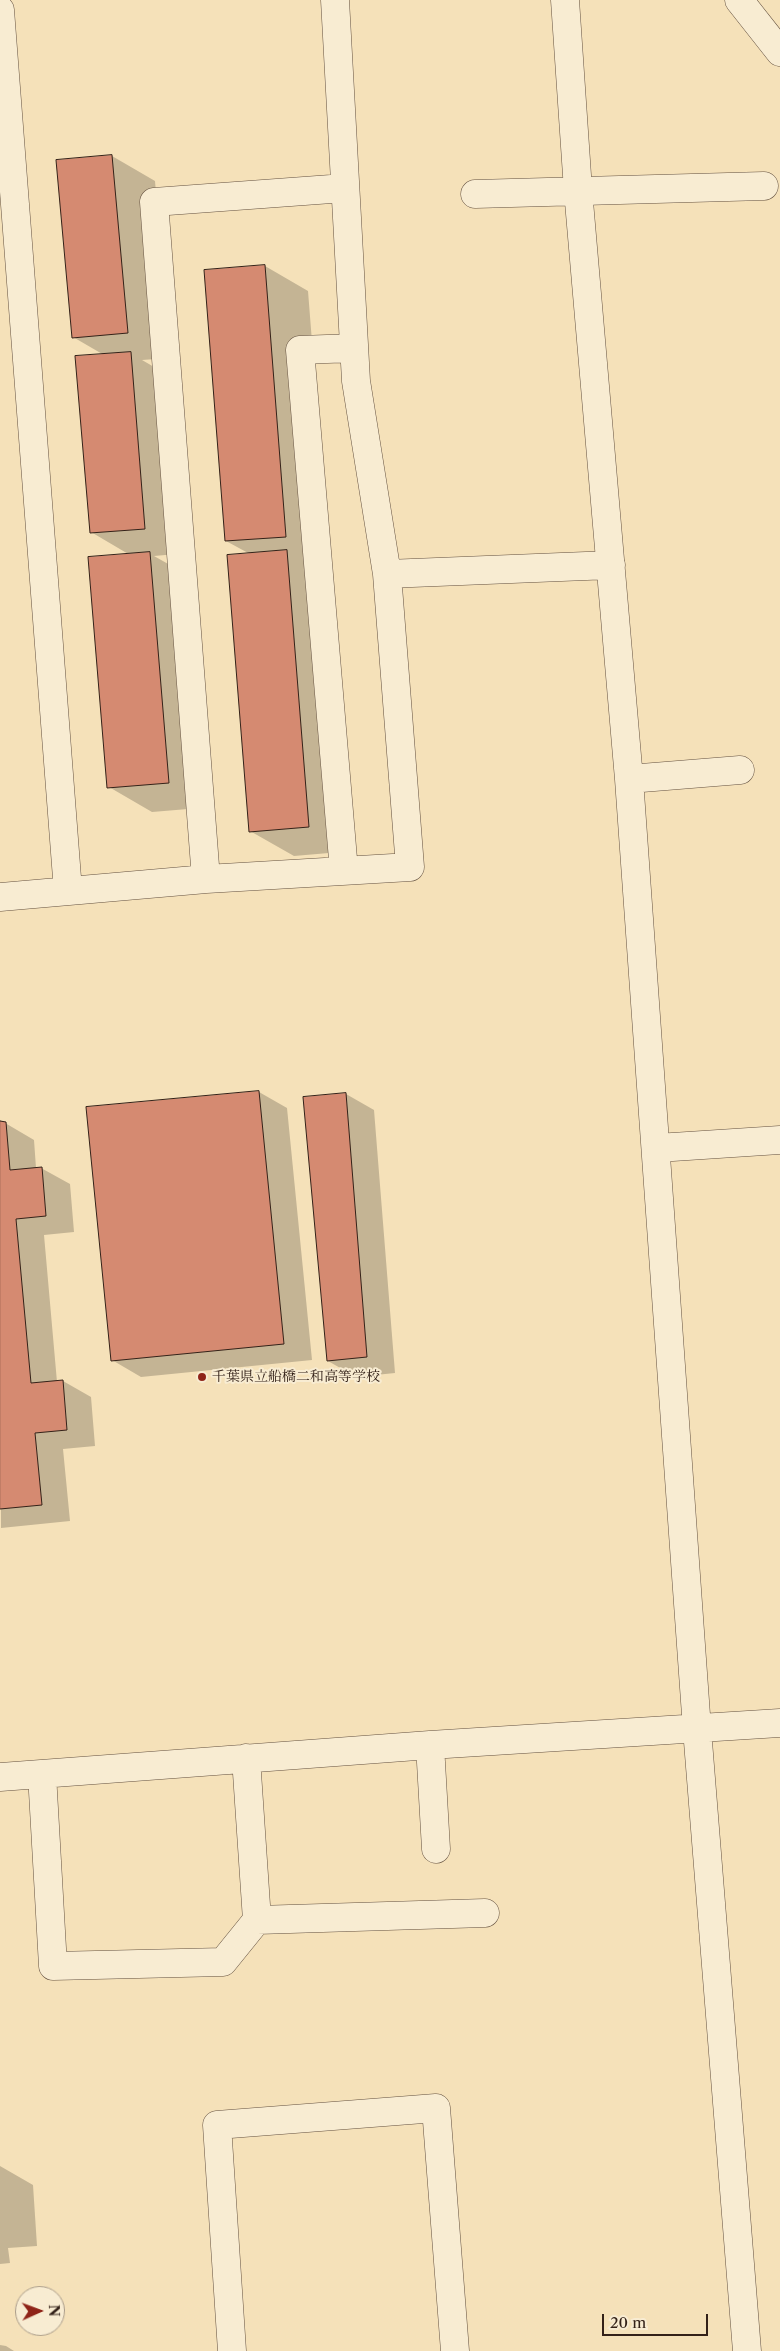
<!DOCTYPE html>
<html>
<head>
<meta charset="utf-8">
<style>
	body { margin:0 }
	#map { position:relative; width:780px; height:2351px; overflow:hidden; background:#f5e1b9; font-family:"Libre Caslon Text",serif }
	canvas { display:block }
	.north { position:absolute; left:15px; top:2286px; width:50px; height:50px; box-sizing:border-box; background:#f8ecd2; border:1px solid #a99b88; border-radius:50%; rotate:88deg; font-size:14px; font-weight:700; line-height:20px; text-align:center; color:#332118 }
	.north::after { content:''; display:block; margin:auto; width:18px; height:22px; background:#8f2418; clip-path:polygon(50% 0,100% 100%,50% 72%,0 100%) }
	.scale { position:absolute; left:602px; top:2314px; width:106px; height:22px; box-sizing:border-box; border:2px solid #332118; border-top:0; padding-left:6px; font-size:15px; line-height:18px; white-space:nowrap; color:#332118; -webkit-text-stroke:4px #f8ecd2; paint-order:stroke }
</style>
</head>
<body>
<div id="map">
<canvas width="780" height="2351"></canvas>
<div class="north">N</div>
<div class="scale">20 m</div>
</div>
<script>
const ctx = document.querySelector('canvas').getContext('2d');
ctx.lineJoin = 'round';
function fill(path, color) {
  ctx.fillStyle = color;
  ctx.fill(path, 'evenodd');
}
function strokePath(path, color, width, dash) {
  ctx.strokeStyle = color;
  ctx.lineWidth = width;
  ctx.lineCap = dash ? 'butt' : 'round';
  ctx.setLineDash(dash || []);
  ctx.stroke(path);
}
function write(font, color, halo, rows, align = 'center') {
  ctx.font = font + ' "Libre Caslon Text","Noto Serif JP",serif';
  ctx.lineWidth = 4;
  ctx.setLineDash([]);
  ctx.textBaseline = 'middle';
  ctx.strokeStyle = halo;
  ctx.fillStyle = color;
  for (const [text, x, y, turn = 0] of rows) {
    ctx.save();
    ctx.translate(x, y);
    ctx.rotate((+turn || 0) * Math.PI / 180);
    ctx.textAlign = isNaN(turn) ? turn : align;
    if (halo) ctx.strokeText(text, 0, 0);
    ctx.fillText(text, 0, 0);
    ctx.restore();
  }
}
fill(new Path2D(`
	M112 156 155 181 170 358 142 360 173 378 188 553 154 556 193 578 212 807 152 812 109 787 130 555 91 532 104 355 73 337 57 161Z
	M265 266 308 291 352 851 294 856 250 831V554L226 541Z
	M259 1092 287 1108 312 1360 141 1377 112 1360Z
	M346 1094 374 1110 395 1373 356 1377 328 1361Z
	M0 1120 34 1140 36 1168H41L70 1184 74 1232 44 1235 57 1382 63 1381 91 1397 95 1446 63 1449 70 1521 1 1528Z
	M0 2166 33 2185 37 2246 8 2248 10 2263 0 2264Z
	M0 2345 6 2346 14 2351H0Z`), '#0003');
const building = new Path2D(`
	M112 155 128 333 72 338 56 160Z
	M265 265 286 537 225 541 204 270Z
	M131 352 145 529 90 533 75 356Z
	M287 550 309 827 249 832 227 555Z
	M150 552 169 783 107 788 88 557Z
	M259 1091 284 1344 111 1361 86 1107Z
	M346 1093 367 1357 327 1361 303 1097Z
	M0 1121 6 1122 10 1170 42 1167 46 1216 16 1219 31 1383 63 1380 67 1430 35 1433 42 1505 0 1509Z`);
fill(building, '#d58a71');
strokePath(building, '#332118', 1);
const minor = new Path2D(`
	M565 0 578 190 629 779 697 1729 747 2351
	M739 0 780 52
	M0 10 68 891
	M475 194 764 186
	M387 574 611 565
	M629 779 740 770
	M344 871 300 350 354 348
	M206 879 154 202 345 188
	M0 897 206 879 410 867 387 574 356 381 335 0
	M657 1148 780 1140
	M430 1745 436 1849
	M246 1758 257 1920
	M42 1774 53 1966 223 1962 257 1920 485 1913
	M0 1777 430 1745 780 1723
	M232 2351 217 2125 436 2108 455 2351`);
strokePath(minor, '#645140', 29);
strokePath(minor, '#f8ecd2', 28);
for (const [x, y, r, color] of [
	[202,1377,5,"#8f2418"]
]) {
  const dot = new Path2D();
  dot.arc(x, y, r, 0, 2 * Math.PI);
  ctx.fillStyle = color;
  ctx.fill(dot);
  strokePath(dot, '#f8ecd2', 2);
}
write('14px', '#332118', '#f8ecd2', [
	["千葉県立船橋二和高等学校",212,1377]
], 'left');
</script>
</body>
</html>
